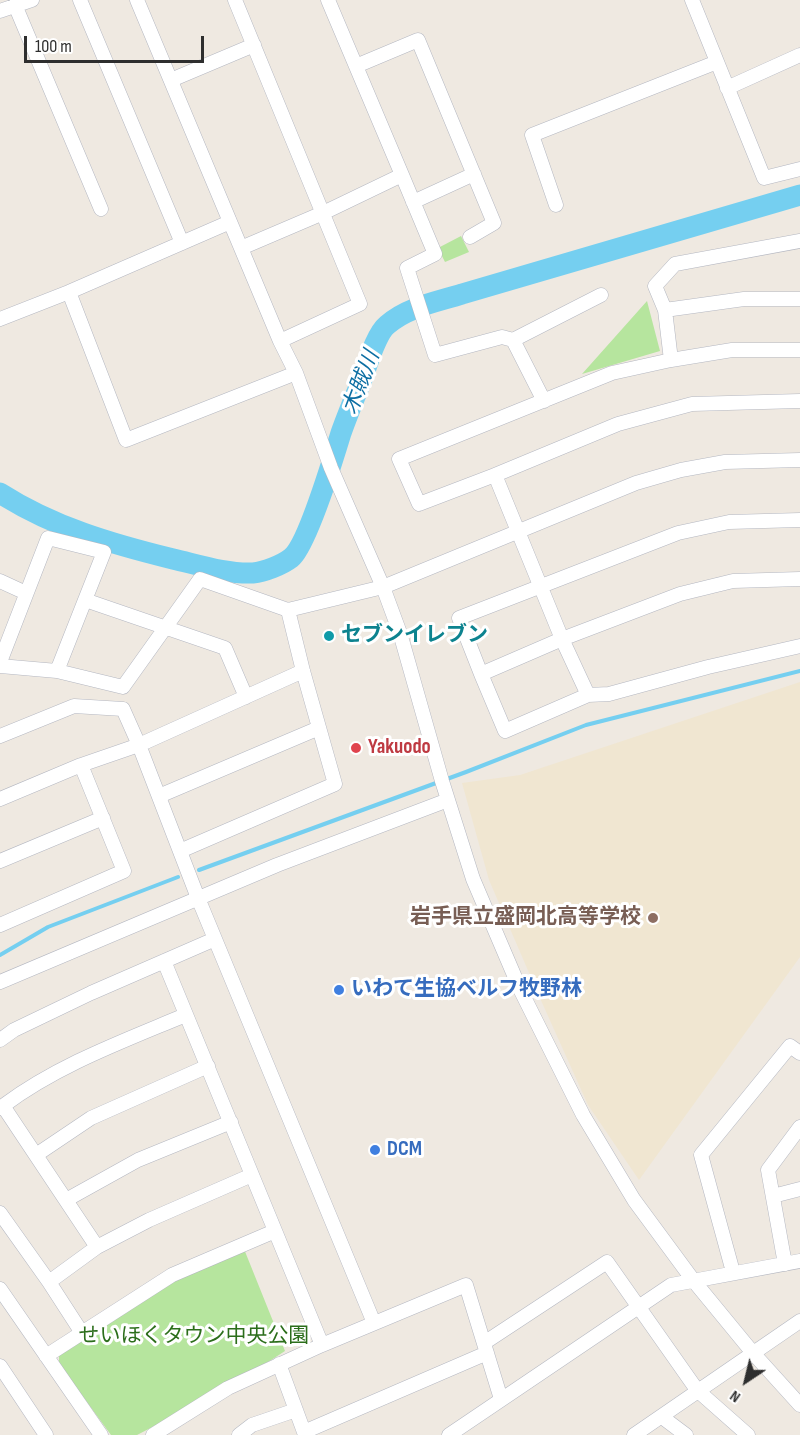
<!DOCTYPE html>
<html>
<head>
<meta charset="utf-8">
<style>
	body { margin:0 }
	#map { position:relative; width:800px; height:1435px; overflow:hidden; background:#efe9e1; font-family:"Sofia Sans Condensed",sans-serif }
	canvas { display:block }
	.north { position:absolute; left:716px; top:1351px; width:60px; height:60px; -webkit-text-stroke:4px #fff; paint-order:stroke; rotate:215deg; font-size:16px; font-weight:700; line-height:24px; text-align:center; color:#2e2e2e }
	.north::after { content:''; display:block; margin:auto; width:21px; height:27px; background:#2e2e2e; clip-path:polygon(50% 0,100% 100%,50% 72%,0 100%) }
	.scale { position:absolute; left:24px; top:36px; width:180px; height:27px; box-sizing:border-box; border:3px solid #2e2e2e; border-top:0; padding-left:8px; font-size:18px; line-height:21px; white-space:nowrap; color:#2e2e2e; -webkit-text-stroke:4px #fff; paint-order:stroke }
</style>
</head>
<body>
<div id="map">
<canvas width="800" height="1435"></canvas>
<div class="north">N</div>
<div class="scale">100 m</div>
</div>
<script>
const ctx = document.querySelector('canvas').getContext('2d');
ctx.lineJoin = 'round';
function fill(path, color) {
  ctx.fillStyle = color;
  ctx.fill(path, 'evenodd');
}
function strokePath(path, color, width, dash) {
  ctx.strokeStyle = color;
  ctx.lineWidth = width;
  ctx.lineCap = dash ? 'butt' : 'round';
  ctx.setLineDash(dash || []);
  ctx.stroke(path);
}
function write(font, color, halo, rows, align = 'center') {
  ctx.font = font + ' "Sofia Sans Condensed","Noto Sans JP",sans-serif';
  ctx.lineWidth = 6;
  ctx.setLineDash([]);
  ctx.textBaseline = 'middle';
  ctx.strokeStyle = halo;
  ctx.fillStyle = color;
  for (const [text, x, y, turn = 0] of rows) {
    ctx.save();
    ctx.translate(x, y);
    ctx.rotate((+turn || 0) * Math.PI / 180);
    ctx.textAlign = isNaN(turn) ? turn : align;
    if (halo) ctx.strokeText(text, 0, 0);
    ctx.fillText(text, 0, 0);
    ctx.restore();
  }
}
fill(new Path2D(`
	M800 682V957L639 1180 588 1105 539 996 489 880 462 783 520 775Z`), '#f0e6d1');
fill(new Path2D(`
	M461 236 469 252 445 262 438 248Z
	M647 301 660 351 582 374Z
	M244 1249 285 1351 228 1388 137 1435H111L59 1364V1355L169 1281Z`), '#b6e59e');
strokePath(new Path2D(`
	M199 870 466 772 586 725 800 671
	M0 955 48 927 178 877`), '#75cff0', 4);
strokePath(new Path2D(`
	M0 493C53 527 112 544 173 559 199 565 226 574 253 573 264 572 282 565 291 558 307 546 334 456 341 433 347 416 354 399 361 382 367 367 375 335 387 325 407 307 437 302 462 294L800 195`), '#75cff0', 21);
const minor = new Path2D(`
	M80 0 182 243
	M137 0 280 341 296 373 331 468 383 587 400 633 442 781 473 879 520 989 583 1115 634 1200 693 1280 753 1353 800 1405
	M235 0 360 304 280 341
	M328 0 402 175
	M692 0 764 178 800 169
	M15 5 101 209
	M0 11 32 0
	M356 66 418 40 494 223 470 237
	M171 80 254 45
	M727 88 800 55
	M413 202 474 174
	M556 205 532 135 717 62
	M800 241 675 264 655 286 665 310 671 360 612 373 399 459 419 504 495 475 562 639 588 695 609 694 708 667 800 646
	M241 248 323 213 402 175 435 254 407 268 435 355 502 337 513 340
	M69 292 126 440 296 373
	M665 310 744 299H800
	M0 319 69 292 230 222
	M671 360 732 350H800
	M544 401 513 340 601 295
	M495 475 618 424 692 404 800 401
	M0 581 26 593
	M0 662 48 538 104 552 85 600
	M0 666 57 671 123 687 200 579 288 610 383 587 636 483 681 470 725 462 800 460
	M57 671 85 600 225 648 246 697
	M481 674 459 618 678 533 729 522 800 520
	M588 695 505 731 481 674 562 639 680 594 733 581 800 579
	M0 736 74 706 123 709 139 745 198 898 374 1323
	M81 765 139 745 303 671
	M159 796 319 728
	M0 799 81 765 124 871 0 925
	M180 851 335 784 303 671 288 610
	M0 861 103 818
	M0 982 277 865 448 800
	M0 1040 14 1030 91 993 215 939
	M3 1106C56 1066 121 1042 183 1016
	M0 1108 3 1106 97 1247 49 1282 0 1213
	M36 1155 91 1118 208 1066
	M773 1196 800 1189
	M66 1200 138 1160 231 1122
	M97 1247 149 1220 252 1175
	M785 1264 768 1170 800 1127
	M733 1272 701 1155 790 1046 800 1053
	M49 1282 82 1333
	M0 1289 101 1435
	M484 1343 607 1262 697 1390 748 1435
	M322 1345 466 1285 501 1399
	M46 1356 172 1275 275 1231
	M279 1364 304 1432 487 1353
	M0 1366 46 1435
	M662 1417 686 1435
	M153 1435 228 1388 322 1345 164 961
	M239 1435 252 1425 296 1410
	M449 1435 671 1285 800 1261
	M634 1435 800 1321`);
strokePath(minor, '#b4b7c1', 15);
strokePath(minor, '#fff', 14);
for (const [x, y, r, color] of [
	[329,636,6,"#0f9aa8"],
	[356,748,6,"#e0444e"],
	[653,918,6,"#8d6e63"],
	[339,990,6,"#3f7fe0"],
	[375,1150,6,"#3f7fe0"]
]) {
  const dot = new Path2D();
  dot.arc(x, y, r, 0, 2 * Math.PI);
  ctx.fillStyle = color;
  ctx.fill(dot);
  strokePath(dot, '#fff', 2);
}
write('bold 21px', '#0d838f', '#fff', [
	["セブンイレブン",341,636]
], 'left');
write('bold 21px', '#be3a42', '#fff', [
	["Yakuodo",368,748]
], 'left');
write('bold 21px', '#785e54', '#fff', [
	["岩手県立盛岡北高等学校",641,918]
], 'right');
write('bold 21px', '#366cbe', '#fff', [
	["いわて生協ベルフ牧野林",351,990],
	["DCM",387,1150]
], 'left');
write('21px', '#2c6e1b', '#fff', [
	["せいほくタウン中央公園",194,1337]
]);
write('italic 22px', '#0d6fa3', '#fff', [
	["木賊川",362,383,-69]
]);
</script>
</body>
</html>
